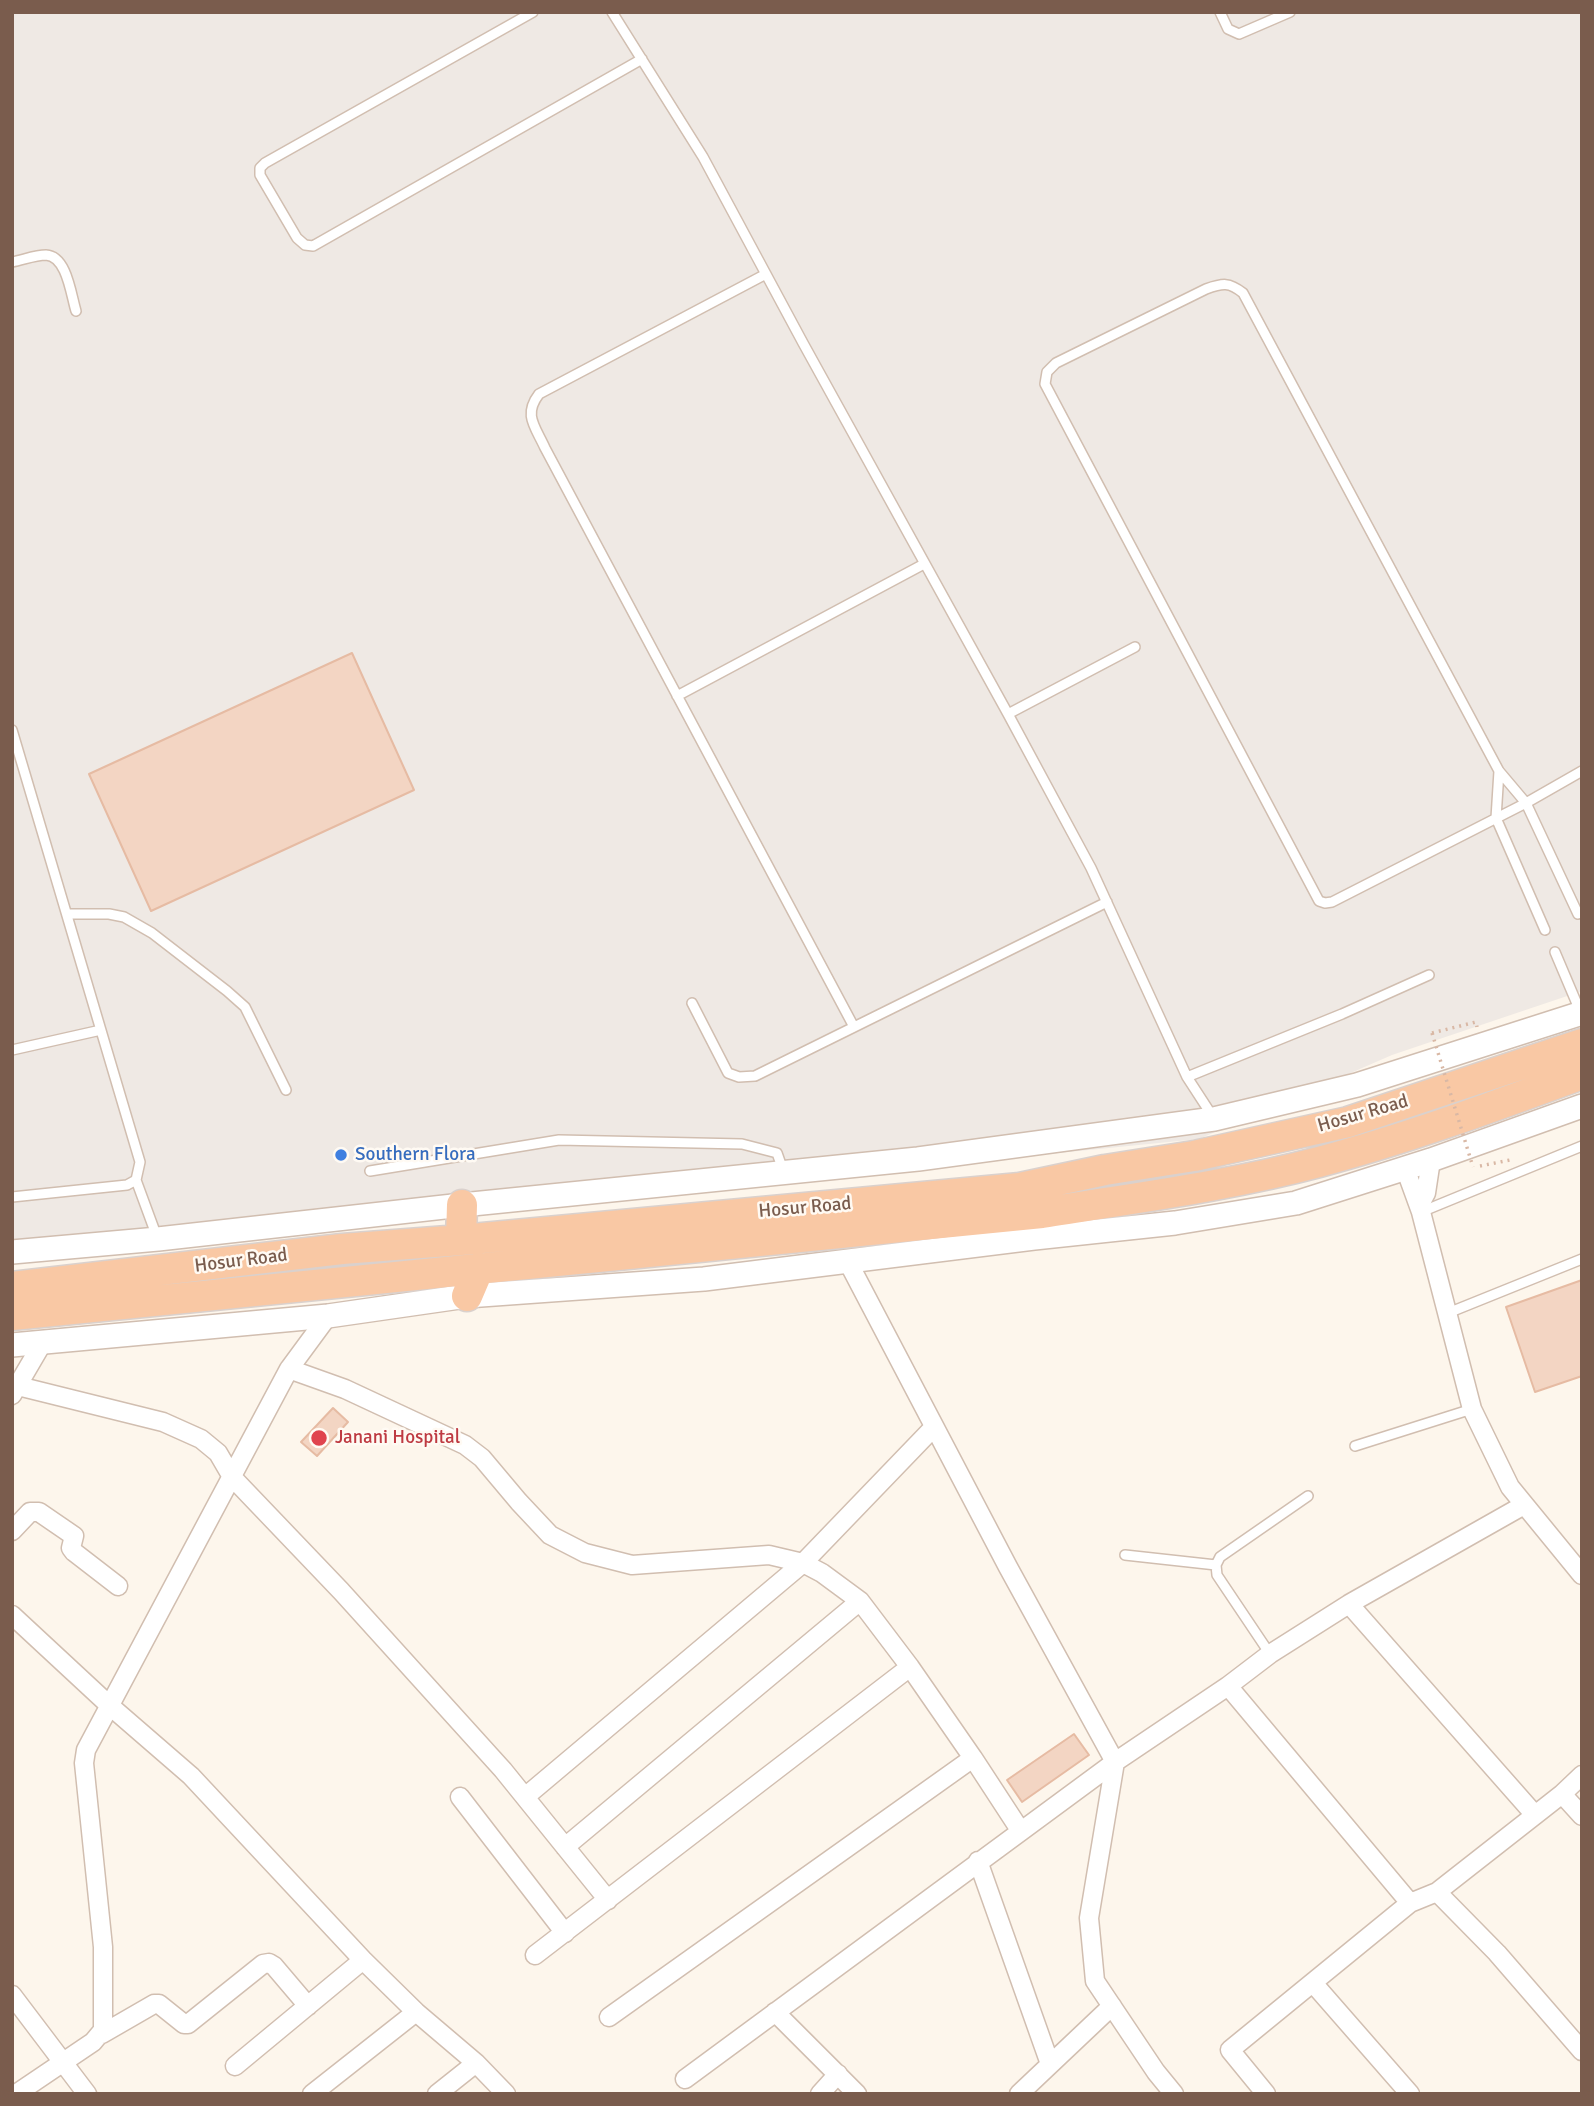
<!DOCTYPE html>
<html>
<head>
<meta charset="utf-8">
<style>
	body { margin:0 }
	#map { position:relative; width:1594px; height:2106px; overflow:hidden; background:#fdf6ec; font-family:Signika,sans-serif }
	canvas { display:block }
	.frame { position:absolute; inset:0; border:14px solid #7a5c4d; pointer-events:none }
</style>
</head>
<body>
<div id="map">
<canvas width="1594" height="2106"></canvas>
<div class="frame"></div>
</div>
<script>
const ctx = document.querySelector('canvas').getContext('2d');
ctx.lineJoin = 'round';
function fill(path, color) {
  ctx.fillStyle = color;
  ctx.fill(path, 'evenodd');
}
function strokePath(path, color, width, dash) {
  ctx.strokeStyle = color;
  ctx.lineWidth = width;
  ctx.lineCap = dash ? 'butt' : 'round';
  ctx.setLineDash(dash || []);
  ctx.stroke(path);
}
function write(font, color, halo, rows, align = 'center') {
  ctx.font = font + ' Signika,sans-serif';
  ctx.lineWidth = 5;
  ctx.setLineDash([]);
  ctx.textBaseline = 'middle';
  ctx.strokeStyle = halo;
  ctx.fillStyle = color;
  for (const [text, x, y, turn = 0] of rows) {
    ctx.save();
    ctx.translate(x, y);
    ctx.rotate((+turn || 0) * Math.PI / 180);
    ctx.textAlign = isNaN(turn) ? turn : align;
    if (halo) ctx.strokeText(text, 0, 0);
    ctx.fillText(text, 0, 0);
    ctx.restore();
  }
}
fill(new Path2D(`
	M12 12H1582V991L1392 1055 1199 1139 12 1257Z`), '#efe9e4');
const building = new Path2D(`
	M352 653 414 790 151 911 89 774Z
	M1582 1280V1376L1535 1392 1506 1307Z
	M333 1408 348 1422 317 1456 301 1442Z
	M1074 1734 1089 1755 1022 1802 1007 1780Z`);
fill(building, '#f3d5c3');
strokePath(building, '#e6bba3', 2);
const service = new Path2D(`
	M533 12 265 163 260 168V175L297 238 305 245 313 246 642 59
	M612 12 703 157 803 343 1008 714 1091 868 1187 1077 1213 1117
	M1220 12 1228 29 1239 34 1290 12
	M12 262C23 260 35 255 46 255 67 256 71 295 76 311
	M766 274 539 394C523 415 535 426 545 448L854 1027
	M677 696 924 564
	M1008 714 1135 647
	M12 730 140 1162 136 1180 127 1185 12 1197
	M1499 771 1496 818 1545 930
	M67 914H109L124 917 152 933 227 991 245 1007 286 1090
	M1578 914 1526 803 1499 771 1243 293C1229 282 1223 283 1206 289L1056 363 1047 372 1045 384 1319 901 1325 903 1332 902 1526 803 1582 771
	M1555 952 1580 1011
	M692 1003 728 1073 739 1077 755 1076 1107 902
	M12 1050 101 1030
	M1187 1077 1342 1014 1429 975
	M370 1171 559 1140 742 1144 777 1153 784 1173
	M136 1180 157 1237
	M1421 1212 1582 1146
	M1448 1313 1582 1259
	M1355 1446 1472 1409
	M1125 1555 1216 1565
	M1270 1654 1217 1575 1216 1565 1220 1557 1308 1496`);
const minor = new Path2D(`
	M1405 1168 1421 1212 1472 1409 1510 1487 1582 1575
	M1419 1206 1426 1193 1431 1160
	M848 1262 1008 1567 1115 1762 1228 1686
	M289 1369 345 1389 465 1445 482 1458 519 1502 550 1535 585 1553 632 1565 769 1555 803 1563 822 1573 860 1601 910 1667 973 1758 1020 1830
	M18 1386 163 1422 201 1439 218 1453 232 1477 341 1591 503 1770 608 1900
	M12 1395 43 1342
	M12 1531 30 1512H39L74 1536 71 1548 74 1552 118 1586
	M1349 1604 1524 1505
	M12 1615 109 1705 191 1776 363 1960 416 2012 476 2063 506 2094
	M1115 1762 1089 1918 1095 1981 1156 2072 1174 2094
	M1562 1794 1582 1775
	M460 1797 565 1933
	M525 1797 803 1563 934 1427
	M1582 1816 1562 1794 1437 1892 1497 1953 1582 2051
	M565 1847 860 1601
	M978 1861 1050 2064
	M1437 1892 1410 1903 1228 1686 1270 1654 1349 1604 1535 1815
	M535 1955 910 1667
	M1313 1983 1410 2094
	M12 1995 87 2094
	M775 2012 857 2094
	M609 2017 973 1758
	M102 2034 154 2004H159L184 2024H188L263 1964 269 1963 274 1966 308 2006
	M235 2066 363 1960
	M685 2079 1115 1762
	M16 2094 93 2042 103 2030V1947L84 1763 86 1750 289 1369 328 1316
	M312 2094 416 2012
	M437 2094 476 2063
	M820 2094 838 2074
	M1019 2094 1112 2006
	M1266 2094 1230 2050 1410 1903`);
const tertiary = new Path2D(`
	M12 1252 158 1239 462 1205 918 1159 1214 1119 1357 1085 1582 1013
	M12 1345 328 1316 467 1296 704 1279 1034 1238 1175 1223 1296 1203 1431 1160 1582 1106`);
const trunk = new Path2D(`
	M461 1240 462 1205
	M12 1287 342 1249 461 1240 1020 1188 1105 1170 1194 1156 1348 1122 1582 1044
	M467 1296 479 1268
	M12 1315 1042 1213C1134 1198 1229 1186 1319 1162 1409 1138 1495 1106 1582 1074`);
strokePath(service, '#d1beb0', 12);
strokePath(minor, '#d1beb0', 21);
strokePath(tertiary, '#d1beb0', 26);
strokePath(trunk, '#dad1cd', 33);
strokePath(new Path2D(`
	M1432 1033 1476 1022 1477 1027
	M1480 1166 1510 1160`), '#d9b8a5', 3.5, [2, 5]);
strokePath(service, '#fff', 9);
strokePath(minor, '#fff', 18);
strokePath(tertiary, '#fff', 23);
strokePath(trunk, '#f9c8a4', 30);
strokePath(new Path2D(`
	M1432 1033 1473 1167`), '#d9b8a5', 3.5, [2, 5]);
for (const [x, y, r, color] of [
	[341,1155,7,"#3f7fe0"],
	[319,1438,9,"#e0444e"]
]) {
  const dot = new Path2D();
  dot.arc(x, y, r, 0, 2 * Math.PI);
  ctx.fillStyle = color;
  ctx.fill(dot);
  strokePath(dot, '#fffaf3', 2.5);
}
write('19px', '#7a5c4d', '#fffaf3', [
	["Hosur Road",1363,1114,-16],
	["Hosur Road",805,1208,-5],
	["Hosur Road",241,1261,-7]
]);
write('19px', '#366cbe', '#fffaf3', [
	["Southern Flora",355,1155]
], 'left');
write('19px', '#be3a42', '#fffaf3', [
	["Janani Hospital",335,1438]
], 'left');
</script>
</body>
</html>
